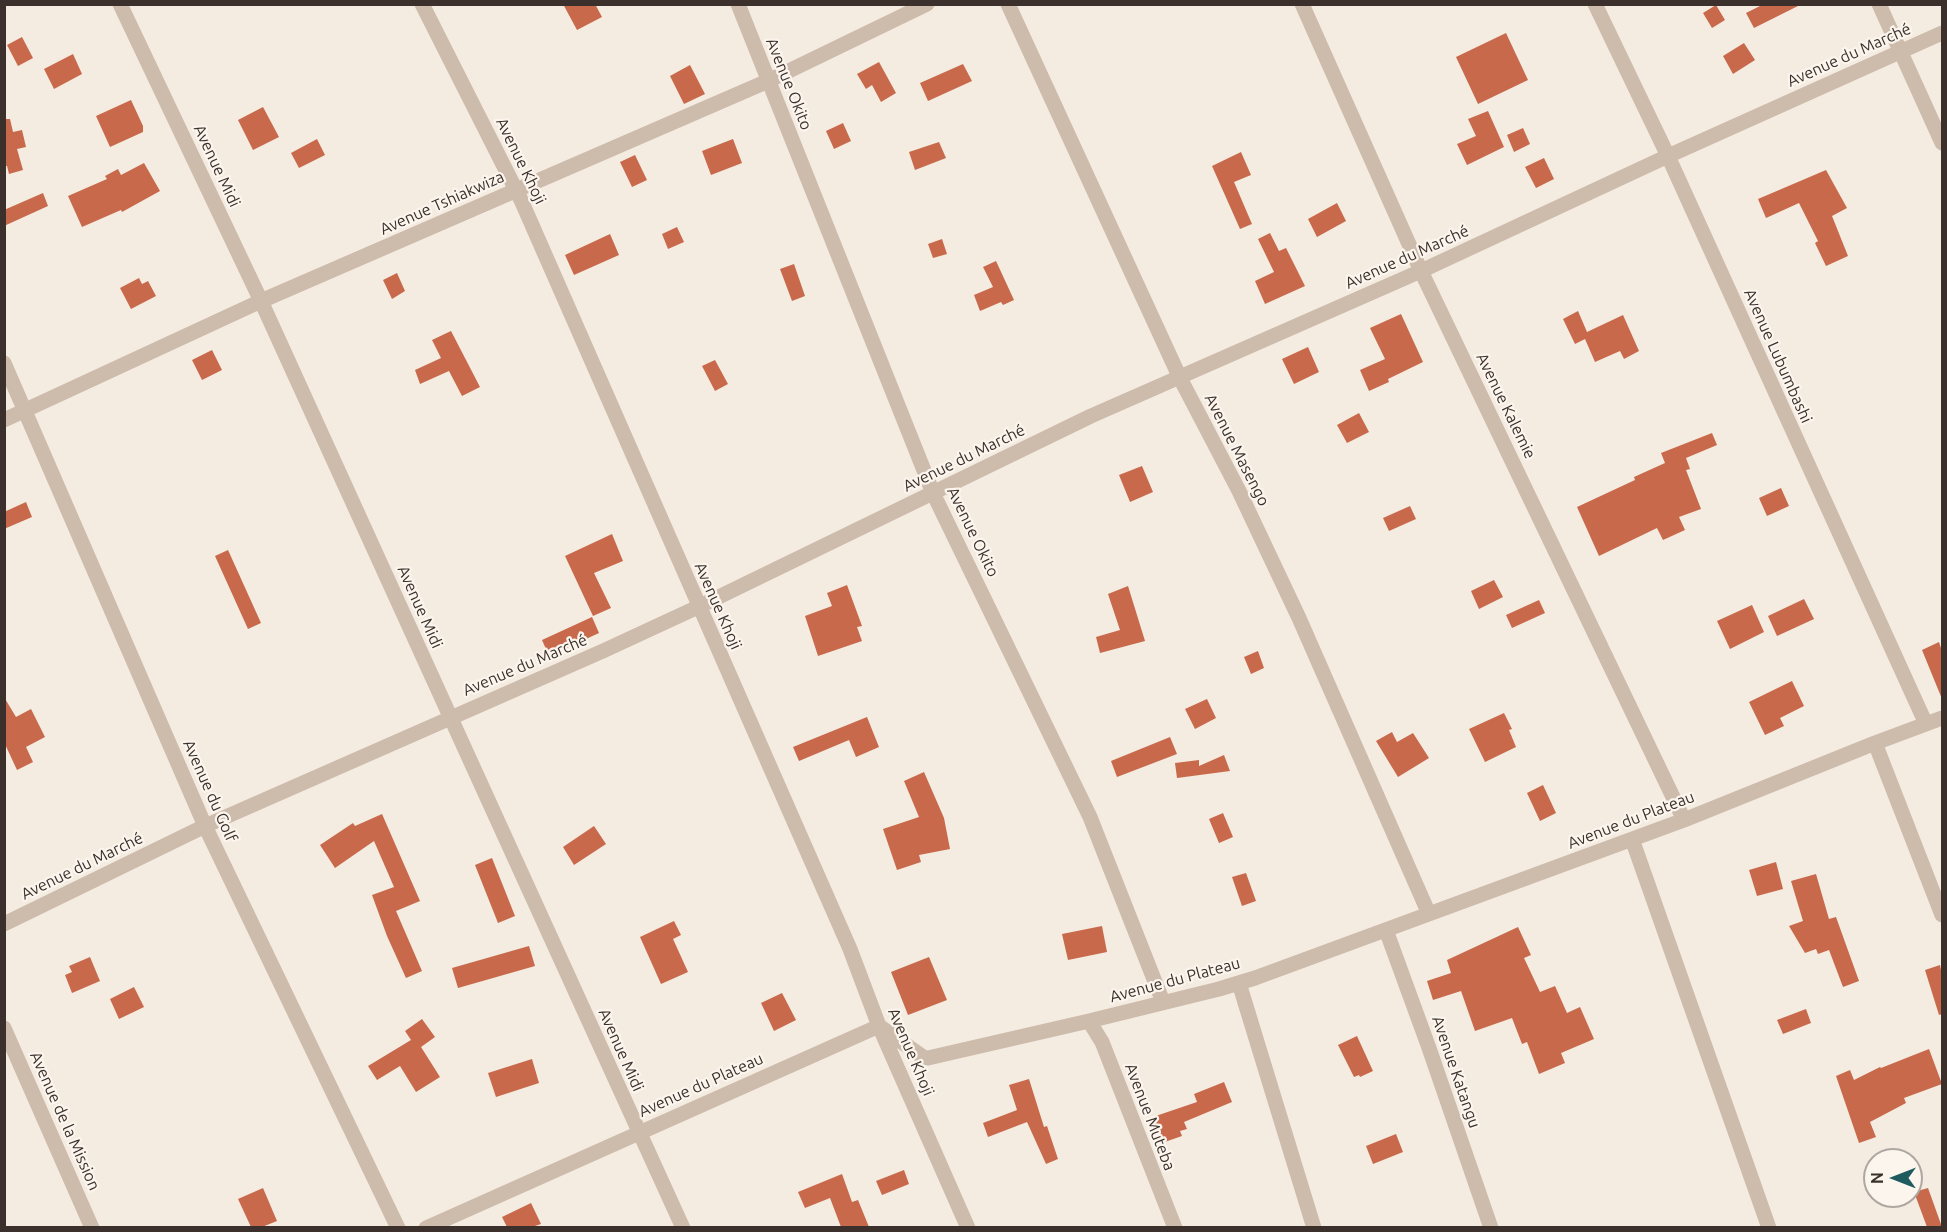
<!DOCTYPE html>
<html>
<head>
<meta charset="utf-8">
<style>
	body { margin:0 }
	#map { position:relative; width:1947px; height:1232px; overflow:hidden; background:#f4ebe1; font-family:Ubuntu,sans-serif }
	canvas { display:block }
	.frame { position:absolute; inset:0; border:6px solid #3b302b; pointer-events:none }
	.north { position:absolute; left:1863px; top:1148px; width:60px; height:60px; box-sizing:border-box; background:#fbf5ee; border:2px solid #aea6a0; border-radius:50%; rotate:270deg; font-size:16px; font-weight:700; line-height:24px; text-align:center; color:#3b302b }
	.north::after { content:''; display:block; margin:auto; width:21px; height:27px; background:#1f5a5e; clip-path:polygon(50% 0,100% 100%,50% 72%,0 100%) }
</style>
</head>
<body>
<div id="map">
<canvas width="1947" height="1232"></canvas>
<div class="frame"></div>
<div class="north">N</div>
</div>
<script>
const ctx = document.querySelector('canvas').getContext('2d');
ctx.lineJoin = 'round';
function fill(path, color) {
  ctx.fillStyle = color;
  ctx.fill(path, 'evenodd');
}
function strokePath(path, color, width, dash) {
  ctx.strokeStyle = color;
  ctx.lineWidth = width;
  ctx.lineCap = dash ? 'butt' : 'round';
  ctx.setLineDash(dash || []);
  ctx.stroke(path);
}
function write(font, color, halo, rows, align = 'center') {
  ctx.font = font + ' Ubuntu,sans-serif';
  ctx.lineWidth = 4.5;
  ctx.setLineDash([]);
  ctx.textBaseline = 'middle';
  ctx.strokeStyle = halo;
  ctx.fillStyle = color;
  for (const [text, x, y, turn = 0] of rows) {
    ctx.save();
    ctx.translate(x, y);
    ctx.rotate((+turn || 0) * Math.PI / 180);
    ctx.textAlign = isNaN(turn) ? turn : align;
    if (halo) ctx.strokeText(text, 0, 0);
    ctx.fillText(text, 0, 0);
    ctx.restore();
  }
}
fill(new Path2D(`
	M563 4H595L602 17 577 30Z
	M1764 4H1802L1754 28 1746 13Z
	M1716 5 1725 20 1712 28 1703 13Z
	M1506 33 1528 80 1478 104 1456 57Z
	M22 37 33 58 18 66 7 45Z
	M1744 43 1755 60 1733 74 1723 56Z
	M73 54 82 74 54 89 44 69Z
	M879 62 896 93 881 102 872 85 866 89 857 74Z
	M963 64 972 81 928 101 920 83Z
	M690 65 705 94 684 104 670 76Z
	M131 100 143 126V132L110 147 96 116Z
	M263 107 279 137 253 150 238 120Z
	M1488 111 1504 147 1467 165 1457 144 1476 136 1468 119Z
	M4 119H10L13 132 22 130 26 147 17 149 23 170 9 174 7 166H4Z
	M843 123 851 141 834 149 826 131Z
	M1523 128 1530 144 1514 152 1507 135Z
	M317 139 325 155 299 168 291 153Z
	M733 139 742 163 711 175 702 151Z
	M939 142 946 158 915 170 909 152Z
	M1241 152 1251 175 1234 182 1252 224 1240 229 1212 166Z
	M635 155 647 180 632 187 620 162Z
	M1544 158 1554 179 1536 188 1525 167Z
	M144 163 160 191 122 212 121 210 82 227 68 196 107 179 105 176 118 169 121 175Z
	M1826 170 1847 208 1832 216 1848 256 1826 266 1815 243 1818 241 1799 203 1766 218 1758 199Z
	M43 193 48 206 4 226V210Z
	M1337 203 1346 221 1317 237 1308 219Z
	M677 227 684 242 668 249 662 234Z
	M1270 233 1279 251 1286 248 1305 286 1265 304 1255 281 1274 272 1258 239Z
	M610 234 619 255 574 275 565 255Z
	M942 239 947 254 933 258 928 244Z
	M996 261 1014 300 1003 305 1001 302 980 311 974 295 993 287 983 267Z
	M794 264 805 296 792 301 780 269Z
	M397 273 405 291 392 299 383 280Z
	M139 278 142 284 148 281 156 296 131 309 120 288Z
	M1578 311 1587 332 1623 315 1639 351 1624 359 1620 351 1595 362 1585 339 1575 344 1563 319Z
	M1401 314 1423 362 1388 379 1389 382 1369 391 1360 370 1385 359 1370 328Z
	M451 331 480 387 462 396 449 371 420 384 415 370 441 358 432 340Z
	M1308 347 1319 372 1294 384 1282 359Z
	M212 350 222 370 202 380 192 360Z
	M715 360 728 384 715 391 702 366Z
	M1359 413 1369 432 1347 443 1337 425Z
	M1712 433 1717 445 1686 458 1690 469 1686 470 1701 509 1679 517 1685 530 1663 540 1657 528 1599 556 1577 507 1635 480 1634 477 1665 463 1661 453Z
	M1142 466 1153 492 1130 502 1119 475Z
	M1781 488 1789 506 1767 516 1759 498Z
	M26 502 32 517 4 529V512Z
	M1410 506 1416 519 1389 531 1383 518Z
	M612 534 623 561 594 573 611 608 593 616 565 556Z
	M228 550 261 623 248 629 215 556Z
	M1494 580 1503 597 1479 609 1471 591Z
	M847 585 862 626 857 627 862 641 818 656 805 616 832 606 827 593Z
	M1128 586 1145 641 1100 653 1096 637 1120 630 1108 594Z
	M1804 599 1814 619 1777 636 1768 616Z
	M1539 600 1545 613 1512 628 1506 615Z
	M1752 605 1764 632 1730 649 1717 621Z
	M592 617 599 633 549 656 542 640Z
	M1939 642 1942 651V699L1922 650Z
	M1258 651 1264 668 1251 674 1244 657Z
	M1792 681 1804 706 1780 718 1784 726 1765 735 1749 702Z
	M4 697 16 717 31 709 45 737 26 747 33 762 17 770 4 742Z
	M1207 699 1216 718 1195 729 1185 709Z
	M1504 713 1512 729 1509 730 1516 747 1485 762 1469 729Z
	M867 717 879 747 856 757 849 740 799 761 793 747Z
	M1392 732 1397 742 1413 733 1429 758 1398 777 1376 741Z
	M1170 737 1177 754 1117 777 1111 761Z
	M1224 755 1230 771 1177 778 1175 763 1199 760V766Z
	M924 772 944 818 950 849 919 855 921 862 897 870 883 829 919 817 904 781Z
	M1543 785 1556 813 1540 821 1527 793Z
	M1223 813 1233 837 1219 843 1209 819Z
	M382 814 420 901 396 911 422 971 406 978 387 936 372 895 394 887 374 841 335 868 320 845 353 823 355 826Z
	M594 826 606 844 574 865 563 847Z
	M492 858 515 916 498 923 475 865Z
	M1776 862 1783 889 1757 896 1749 870Z
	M1246 873 1256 901 1242 906 1232 877Z
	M1816 874 1829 919 1836 917 1859 981 1843 987 1829 950 1818 954 1816 949 1805 953 1789 926 1803 921 1791 881Z
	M674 921 681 935 673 939 688 972 661 984 640 937Z
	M1102 926 1107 952 1068 960 1062 934Z
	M1518 927 1531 955 1524 958 1540 992 1555 986 1567 1013 1580 1007 1594 1039 1561 1053 1565 1063 1539 1074 1527 1042 1522 1044 1512 1018 1475 1031 1461 991 1433 1000 1427 981 1451 973 1447 960Z
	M529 946 535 966 458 988 452 968Z
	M90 957 100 981 72 993 65 975 72 972 69 966Z
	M929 957 947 1000 908 1015 891 972Z
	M1940 965 1942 975V1014L1939 1015 1925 970Z
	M134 987 144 1007 119 1019 110 999Z
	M782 993 796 1020 774 1031 761 1003Z
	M1806 1009 1811 1023 1783 1034 1777 1020Z
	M422 1019 435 1037 421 1047 440 1077 416 1092 400 1066 377 1080 368 1066 411 1040 405 1031Z
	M1357 1036 1373 1071 1360 1077 1359 1075 1354 1077 1338 1045Z
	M1929 1049 1942 1084 1904 1098 1906 1103 1870 1122 1876 1137 1859 1143 1836 1076 1850 1070 1854 1080 1880 1067 1881 1068Z
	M532 1059 539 1083 496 1097 488 1073Z
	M1029 1079 1044 1127 1047 1126 1058 1159 1046 1164 1027 1122 988 1137 983 1123 1017 1110 1009 1085Z
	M1224 1082 1232 1102 1184 1122 1187 1129 1180 1131 1182 1136 1156 1145 1147 1119 1197 1102 1194 1094Z
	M1396 1134 1403 1152 1373 1164 1366 1146Z
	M904 1170 909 1184 882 1195 876 1181Z
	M842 1174 852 1202 858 1200 869 1227H841L830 1198 805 1208 798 1192Z
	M263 1188 277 1221 262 1227H251L238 1199Z
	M1928 1188 1942 1227H1927L1914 1192Z
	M531 1203 541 1224 532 1227H507L502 1217Z`), '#c8694b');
strokePath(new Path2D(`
	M120 4 261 301 683 1228
	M422 4 521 200 850 949 879 1026 968 1228
	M738 4 933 493 1090 817 1163 1002
	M1008 4 1180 378 1239 491 1299 618 1429 914
	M1302 4 1421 271 1684 820
	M1595 4 1668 156 1926 724
	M1879 4 1942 143
	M4 363 205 826 398 1228
	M4 420 261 301 768 81 927 4
	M1875 743 1942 915
	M1632 839 1769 1228
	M4 924 205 826 603 651 698 607 1091 416 1421 271 1668 156 1942 33
	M1386 930 1429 1048 1491 1228
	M1239 983 1314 1228
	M1089 1021 1102 1042 1175 1228
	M4 1028 92 1228
	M426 1228 879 1026 923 1057 928 1058 1089 1021 1219 989 1255 978 1684 820 1875 743 1942 718`), '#cdbbac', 15);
write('16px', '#3b302b', '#fbf5ee', [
	["Avenue du Marché",1849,55,-24],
	["Avenue Okito",789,84,68],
	["Avenue Khoji",521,161,64],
	["Avenue Midi",217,166,65],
	["Avenue Tshiakwiza",442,203,-24],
	["Avenue du Marché",1407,257,-24],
	["Avenue Lubumbashi",1778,356,66],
	["Avenue Kalemie",1506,406,64],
	["Avenue Masengo",1237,450,63],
	["Avenue du Marché",964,458,-26],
	["Avenue Okito",973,532,64],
	["Avenue Khoji",718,606,66],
	["Avenue Midi",420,607,66],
	["Avenue du Marché",525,665,-23],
	["Avenue du Golf",210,791,66],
	["Avenue du Plateau",1631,820,-21],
	["Avenue du Marché",82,866,-26],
	["Avenue du Plateau",1175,980,-15],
	["Avenue Midi",621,1050,66],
	["Avenue Khoji",911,1052,67],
	["Avenue Katangu",1456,1072,71],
	["Avenue du Plateau",701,1085,-24],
	["Avenue Muteba",1150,1117,69],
	["Avenue de la Mission",65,1121,66]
]);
</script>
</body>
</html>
